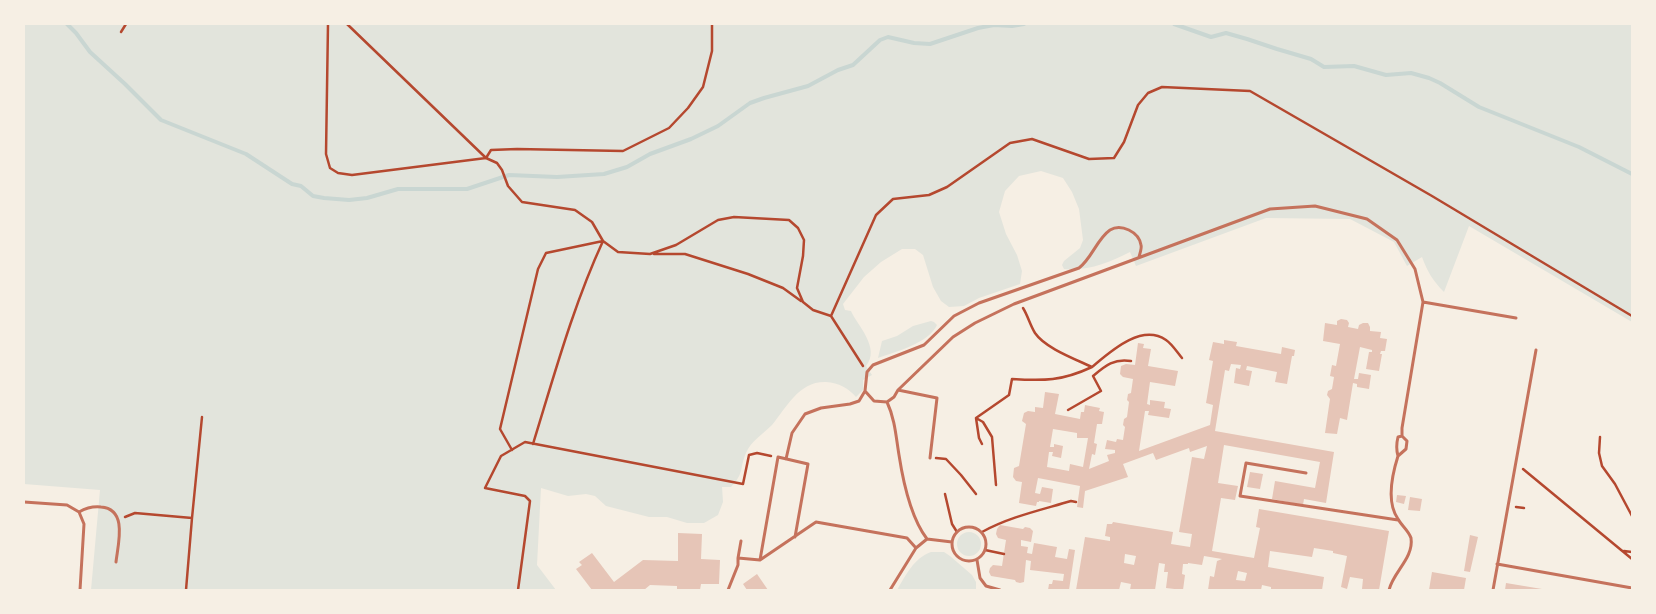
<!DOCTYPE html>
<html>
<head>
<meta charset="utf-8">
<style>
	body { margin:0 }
	#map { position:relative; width:1656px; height:614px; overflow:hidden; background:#f6efe4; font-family:Helvetica,sans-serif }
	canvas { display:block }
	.frame { position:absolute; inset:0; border:25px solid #f6efe4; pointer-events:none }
</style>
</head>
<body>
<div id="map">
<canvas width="1656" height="614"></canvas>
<div class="frame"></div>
</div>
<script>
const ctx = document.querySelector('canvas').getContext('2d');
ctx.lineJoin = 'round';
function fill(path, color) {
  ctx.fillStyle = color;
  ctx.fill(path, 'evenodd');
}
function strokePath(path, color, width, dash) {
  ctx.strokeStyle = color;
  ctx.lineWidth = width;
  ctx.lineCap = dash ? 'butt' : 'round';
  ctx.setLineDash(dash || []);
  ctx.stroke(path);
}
fill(new Path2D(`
	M24 24H1632V322L1469 226 1444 292C1433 281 1427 271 1422 257L1407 266 1394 242 1350 219 1266 218 1136 266 1130 252C1109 263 1088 271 1064 269L1062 265 1064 261 1080 248 1083 240 1079 209 1072 192 1063 178 1041 171 1019 176 1005 191 999 212 1006 234 1017 255 1022 271 1020 284 979 298 964 306 949 307 941 301 933 287 923 255 915 249H902L881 262 864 277 843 304 845 310 851 311C857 325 881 348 866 366L872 375 863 380V390L856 397C848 388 839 383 826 382 799 381 787 407 772 425 763 434 751 441 746 453 739 469 745 472 731 487H722L723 502 718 515 704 523H687L667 517H649L606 506 595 496 586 494 568 496 541 488 537 565 556 590H91L100 490 24 484Z
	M931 321 934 322 937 325C929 343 895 352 878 358L882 341 897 336 913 326Z
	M957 544a12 12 0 1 1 24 0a12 12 0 1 1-24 0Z
	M931 552H944L950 556 972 575 976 582V590H897C906 575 914 558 931 552Z`), '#e2e4dc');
strokePath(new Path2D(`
	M67 24 76 33 90 52 125 84 161 120 246 154 292 184 301 186 313 196 324 198 349 200 367 198 398 189H467L509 175 557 177 604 174 627 167 650 154 691 139 718 126 750 103 764 98 808 86 838 70 853 65 880 40 888 37 914 43 930 44 978 28 994 25 1012 26 1024 24
	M1174 24 1211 37 1226 33 1247 39 1277 49 1311 59 1324 67 1354 66 1386 75 1411 73 1429 78 1440 83 1479 107 1579 147 1632 174`), '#c9d6d2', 4);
fill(new Path2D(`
	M1341 319 1347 320 1349 323 1348 327 1358 329 1359 325 1363 323H1368L1370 327V331L1381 332 1380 338 1387 339 1385 351H1381L1380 354H1382L1379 371 1366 369 1369 352H1372V350L1360 347 1354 379H1358L1359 373 1371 375 1369 389 1357 387V384L1353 383 1347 420 1340 418 1337 434 1325 433 1330 399 1327 395 1328 391 1332 389 1334 377 1330 376 1332 365 1336 366 1340 344 1323 341 1325 323 1337 325V321Z
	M1224 340 1237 342 1236 346 1281 354 1282 347 1295 350 1294 356H1292L1287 384 1275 382 1277 372 1247 366 1246 370 1252 371 1249 386 1234 383 1236 368 1240 369 1241 365 1231 364 1229 371 1225 370 1215 431 1334 452 1326 503 1304 499 1303 505 1272 499 1275 481 1315 488 1320 462 1224 445 1218 483 1238 486 1235 500 1221 498 1212 551 1254 558 1260 528 1256 527 1259 509 1389 531 1379 590 1362 589 1363 579 1350 577 1347 589 1341 587 1347 556 1333 553V551L1314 548 1312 557 1270 551 1268 567 1324 577 1322 590H1271V587L1262 585 1261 590H1208L1210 576 1214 577 1217 561 1222 559 1204 556 1202 565 1188 563V564H1183L1182 574 1185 575 1183 590 1166 588 1168 572H1164L1165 564 1159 563 1155 590H1130L1131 584 1121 582 1119 590H1076L1085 537 1110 541V537L1105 536 1107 524H1112L1113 522 1173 532 1171 544 1190 547 1192 534 1179 532 1192 457 1204 459 1207 446 1190 452 1189 448 1156 460 1153 453 1123 464 1128 477 1085 491 1083 508 1077 507 1080 486 1038 478 1035 493 1040 494 1042 487 1053 489 1051 503 1039 501V502H1037L1036 506 1019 503 1022 482 1016 481 1013 477 1014 468 1019 466 1026 424 1022 421 1024 413 1028 411 1035 412V407L1043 408 1045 392 1059 394 1055 414 1080 419 1081 412H1084L1085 405 1100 408 1099 411 1104 412 1102 424H1097L1094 443 1097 444 1095 455 1092 454 1089 469 1109 461 1107 455 1115 453V450L1105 449 1107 440 1116 442 1117 439 1123 440 1125 427 1123 425 1124 419 1127 417 1129 402 1127 400 1128 394 1131 393 1133 379 1123 377 1120 374 1121 366 1126 364 1135 365 1138 343 1144 344 1143 348 1151 349 1148 366 1178 371 1175 386 1150 382 1147 404 1150 405V400L1165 402 1164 408 1171 409 1169 418 1148 415 1149 411H1145L1139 451 1210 425 1213 405 1206 403 1213 361 1209 360 1213 342 1224 344ZM1053 429 1077 433V438H1088L1083 467 1070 464 1069 471 1047 467 1049 452H1053L1052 456 1061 458 1063 446 1054 444V447H1050ZM1125 554 1136 556 1134 565 1124 563ZM1238 571 1247 573 1245 581 1236 580Z
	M1250 472 1263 474 1260 489 1247 487Z
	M1397 495 1406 496 1404 504 1396 502Z
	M1410 497 1422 499 1420 511 1408 510Z
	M1000 525 1023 529 1025 527 1030 528 1033 531 1031 542 1021 540V546L1028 547 1027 553 1032 554 1034 543 1057 547 1055 557 1067 559 1069 549 1075 550 1069 590H1048L1049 584H1052L1053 580 1063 581 1064 574 1030 570 1031 561 1026 560 1024 582 1020 583 1016 582 1015 580 991 576 989 572 990 568 993 565 1002 566 1006 540 998 538 996 534 997 529Z
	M678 533 702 534 701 559 720 560 719 584H701L700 590H677V586L650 585 644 590H592L576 569 582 565 579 562 592 553 614 582 643 560 678 561Z
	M1470 535 1478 537 1470 572 1464 571Z
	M1432 572 1466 578 1464 590H1429Z
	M757 574 768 590H747L743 584Z
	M1506 583 1542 589V590H1505Z`), '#e6c5b7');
strokePath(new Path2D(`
	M328 24 326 154 330 168 338 173 352 175 486 158 497 163 502 170 508 186 522 202 575 210 592 222 603 241 618 252 650 254 676 245 718 220 734 217 789 220 798 228 804 240 803 256 797 288 803 302 813 310 831 316 863 366
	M347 24 486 158 491 150 517 149 623 151 669 128 688 108 703 87 712 51V24
	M121 32 126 24
	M654 254H685L748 274 783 288 801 301
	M831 316 876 215 893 199 929 195 947 187 1010 143 1032 139 1089 159 1114 158 1124 142 1138 105 1148 93 1162 87 1250 91 1432 196 1632 316
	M1092 367C1110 352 1141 323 1166 340 1172 344 1177 352 1182 358
	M1068 410 1101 391 1093 376C1105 366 1114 358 1131 361
	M976 418 983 422 992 437 996 485
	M1600 437 1599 453 1602 466 1615 484 1632 516
	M982 444 979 438 976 418 1009 395 1012 379C1044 381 1062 381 1092 367 1075 359 1045 348 1035 333 1030 325 1028 316 1023 308
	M512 450 500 429 538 269 546 253 603 241C573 306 554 376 533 444
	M936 458 946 459 961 475 976 494
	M1523 469 1632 559
	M945 494 952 524 957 532
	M1516 507 1524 508
	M125 517 135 513 192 518 186 590
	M192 518 202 417
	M982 532C1009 517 1041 510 1071 501L1076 502
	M985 550 1004 554
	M1624 551 1632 552
	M518 590 530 501 525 496 485 488 501 456 525 442 743 484 749 455 757 453 771 456`), '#b5482f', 2.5);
strokePath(new Path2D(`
	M1423 302 1516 318
	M898 390 937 398 930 458
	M865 391 874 401 887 402 894 397 898 390 953 337 975 323 1014 304 1270 209 1315 206 1367 219 1397 240 1415 269 1423 302 1402 428V436L1407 441 1406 449 1398 456
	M887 402C895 419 896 437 899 455 903 481 911 518 927 539
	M1398 456C1396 449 1396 445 1398 437L1402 436
	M786 459 792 433 805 414 821 408 850 404 859 401 865 391 867 372 873 365 924 345 954 316 979 303 1079 268C1092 258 1097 239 1110 230 1121 223 1139 232 1141 245 1142 248 1140 253 1139 257
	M1306 473 1246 463 1240 496 1398 520
	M24 502 67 505 79 512 84 524 80 590
	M79 512C86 508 92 506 101 507 128 509 118 544 116 562
	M952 544a17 17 0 1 1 34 0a17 17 0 1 1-34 0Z
	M795 537 808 464 778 457 760 560 816 522 907 538 916 548
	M738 558 741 541
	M977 560 980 578 986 586 1000 590
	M1497 564 1632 588
	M728 590 738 565V558L760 560
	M890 590 916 548 927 539 952 542
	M1389 590C1393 572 1414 558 1411 538 1409 531 1401 525 1398 519 1386 502 1392 475 1398 456
	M1493 590 1536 350`), '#c5725c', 3);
</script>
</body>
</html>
